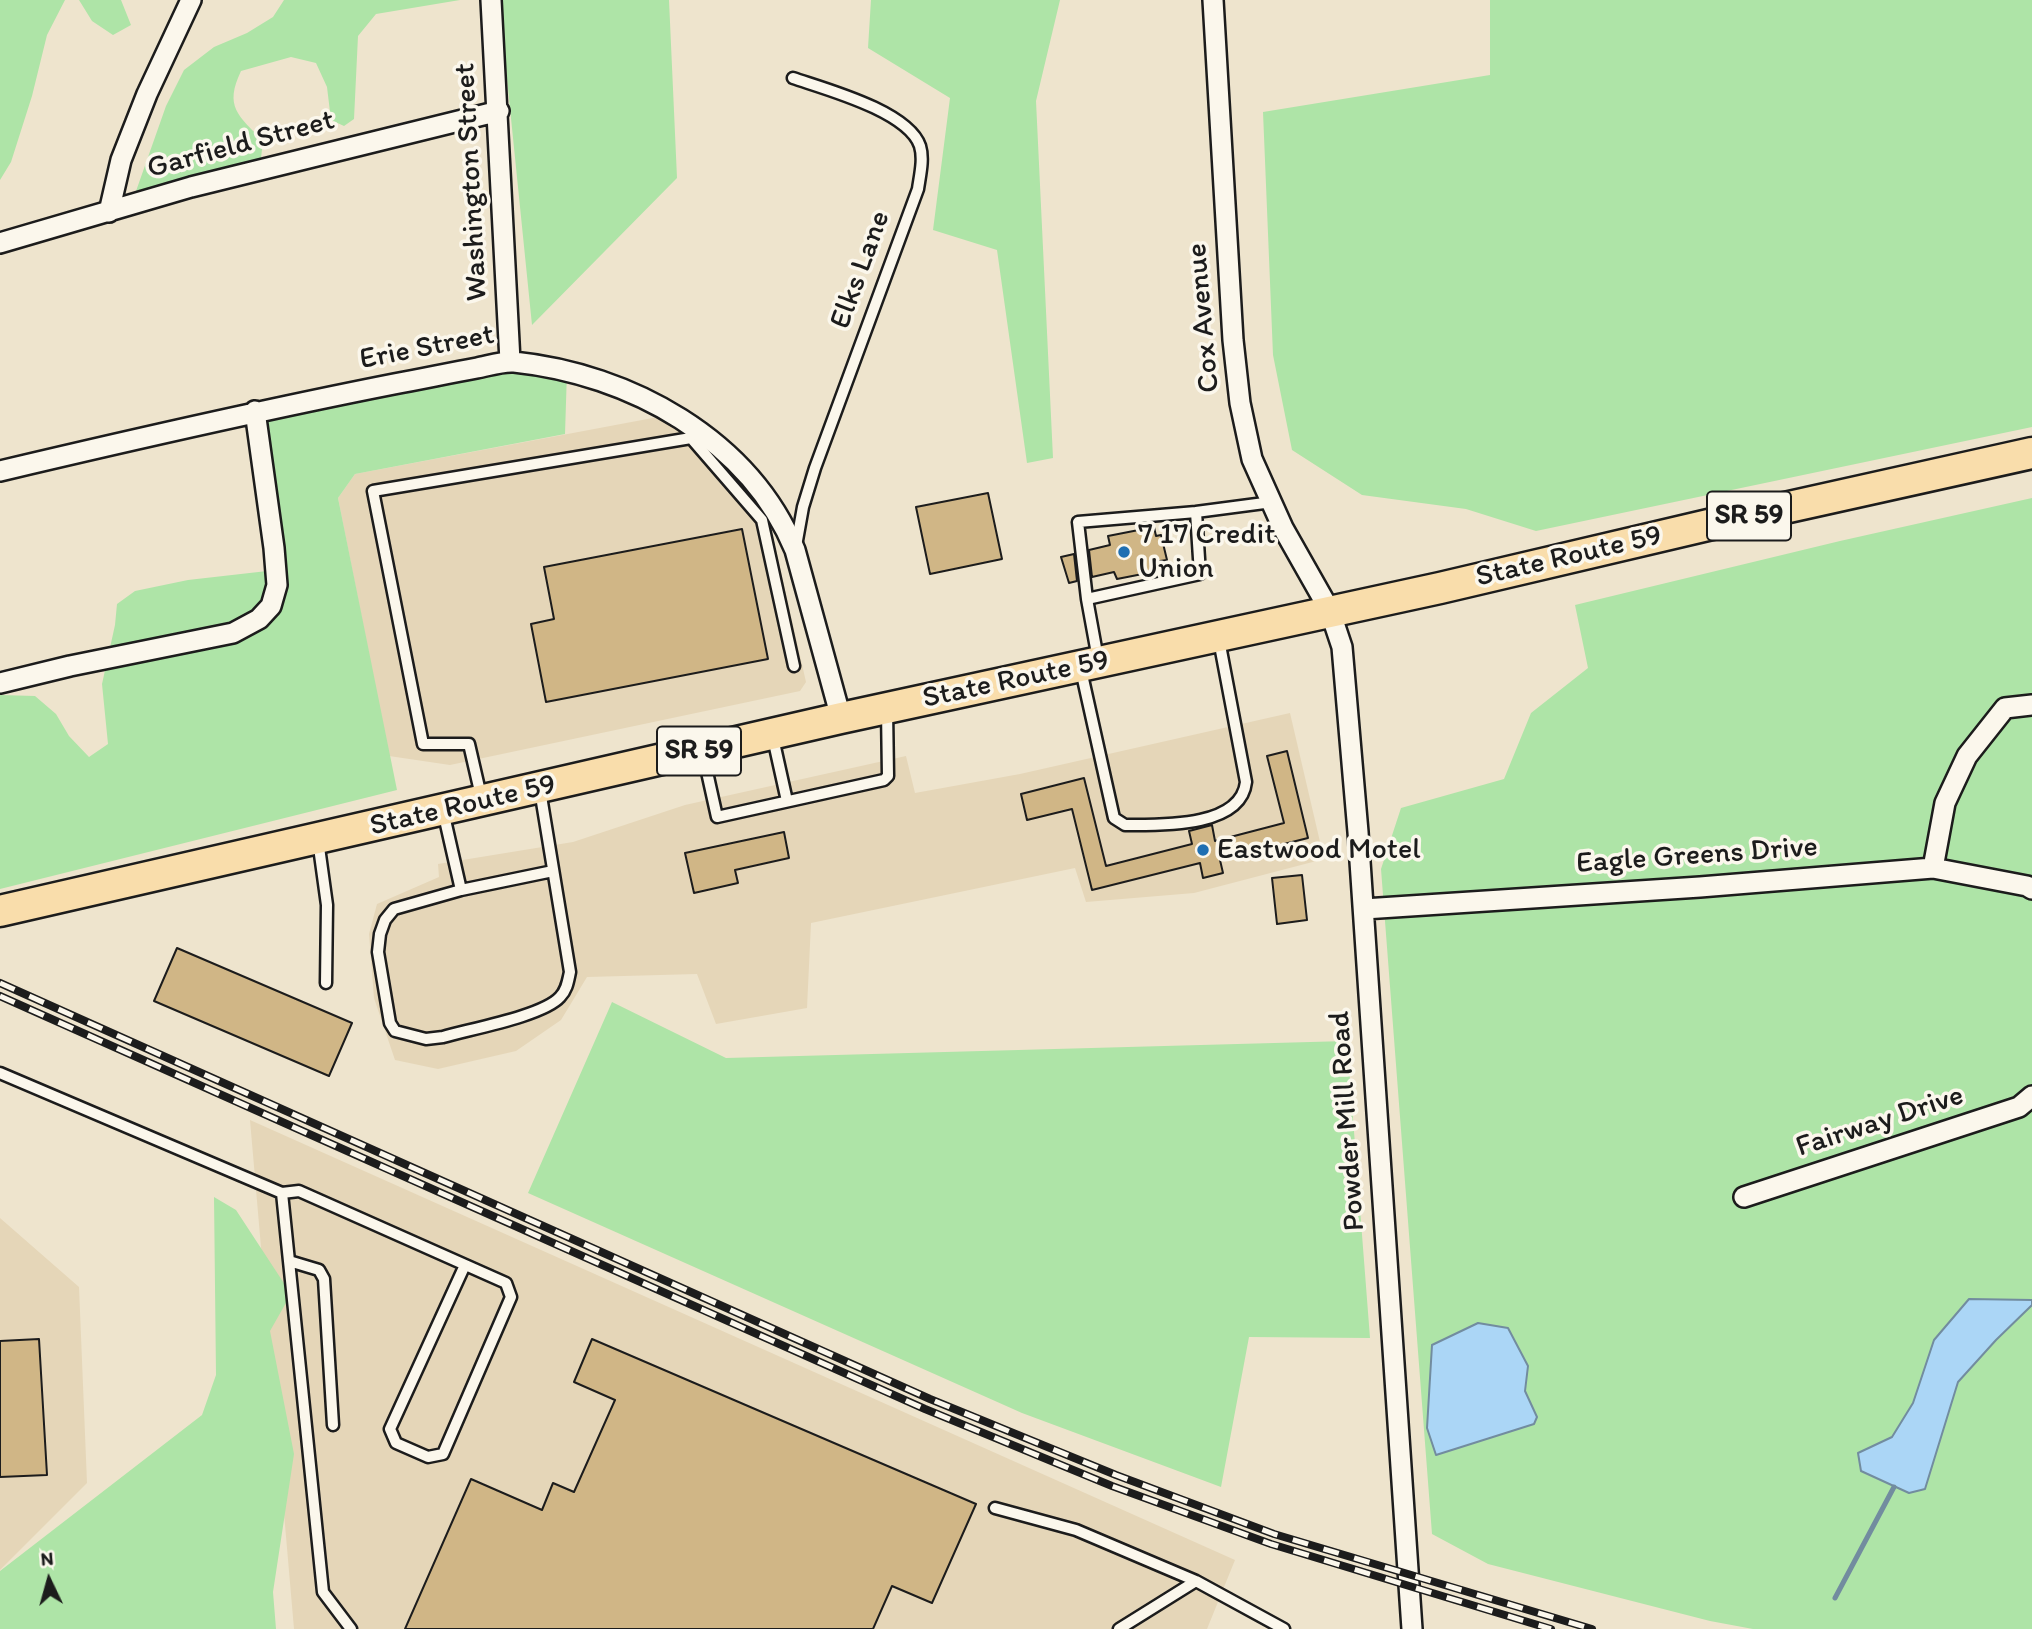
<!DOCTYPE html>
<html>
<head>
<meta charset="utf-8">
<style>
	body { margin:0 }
	#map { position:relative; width:2032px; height:1629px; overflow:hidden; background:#eee4cd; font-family:Itim,sans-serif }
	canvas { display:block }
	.north { position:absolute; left:14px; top:1545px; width:70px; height:70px; -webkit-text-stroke:5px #fbf7ec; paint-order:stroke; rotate:355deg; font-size:19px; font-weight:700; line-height:28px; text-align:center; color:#1c1c1c }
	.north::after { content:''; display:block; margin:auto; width:24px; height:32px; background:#1c1c1c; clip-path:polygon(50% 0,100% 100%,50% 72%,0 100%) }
</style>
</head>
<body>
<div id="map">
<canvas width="2032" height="1629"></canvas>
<div class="north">N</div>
</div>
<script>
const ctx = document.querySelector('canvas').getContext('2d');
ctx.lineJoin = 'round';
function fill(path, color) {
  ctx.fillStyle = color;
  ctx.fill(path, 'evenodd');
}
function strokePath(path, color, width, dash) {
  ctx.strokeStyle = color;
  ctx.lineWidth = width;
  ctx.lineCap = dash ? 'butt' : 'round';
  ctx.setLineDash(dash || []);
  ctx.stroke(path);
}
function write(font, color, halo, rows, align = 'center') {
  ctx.font = font + ' Itim,sans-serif';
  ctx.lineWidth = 7;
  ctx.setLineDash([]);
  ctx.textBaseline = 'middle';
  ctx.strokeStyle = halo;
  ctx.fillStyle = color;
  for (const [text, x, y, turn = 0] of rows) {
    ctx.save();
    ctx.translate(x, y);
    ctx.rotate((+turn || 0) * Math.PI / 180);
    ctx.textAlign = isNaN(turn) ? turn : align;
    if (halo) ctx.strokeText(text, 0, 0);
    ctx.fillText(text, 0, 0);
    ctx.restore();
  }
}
fill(new Path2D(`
	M658 417 714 443 768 515 806 682 800 691 450 765 389 756 338 498 355 474Z
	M1290 713 1324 859 1194 893 1086 902 1075 868 811 923 807 1008 716 1024 697 974 587 977 561 1020 516 1051 438 1069 395 1060 374 998 369 934 377 904 439 877 438 864 573 842 685 805 906 756 915 793 1020 774Z
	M250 1120 1235 1560 1207 1629H294Z
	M0 1218 79 1287 87 1483 0 1570Z`), '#e5d6b8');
fill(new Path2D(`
	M0 0H65L47 35 32 96 11 162 0 180Z
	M79 0H121L131 25 113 35 92 21Z
	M284 0H460L376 14 358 36 354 119 344 126 331 120 327 87 316 63 291 57 241 71C224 107 238 115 263 141L261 158 215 174 135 194 166 106 184 70 214 47 247 33 273 17Z
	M499 0H669L677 178 532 325Z
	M871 0H1060L1036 101 1053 458 1027 463 997 250 933 230 950 98 868 48Z
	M1490 0H2032V427L1536 531 1466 509 1362 495 1292 450 1273 355 1263 112 1490 75Z
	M510 361 567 371 565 434 355 474 338 498 397 790 0 889V695L35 696 56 714 69 736 89 757 108 744 102 684 115 625 117 604 135 591 188 580 276 570 255 411Z
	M2032 498V1629H1753L1710 1621 1488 1564 1432 1534 1381 869 1401 808 1504 779 1531 713 1588 668 1575 605 1840 541Z
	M612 1002 726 1058 1347 1041 1370 1338 1249 1337 1221 1487 1022 1413 528 1193Z
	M214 1197 236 1210 291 1294 270 1331 294 1454 273 1592 276 1629H0V1571L202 1415 216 1375Z`), '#aee4a7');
const water = new Path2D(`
	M1969 1299 2032 1300V1305L1996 1340 1958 1382 1925 1489 1909 1493 1861 1471 1858 1453 1892 1437 1913 1403 1934 1340Z
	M1478 1323 1508 1328 1528 1366 1525 1391 1537 1417 1534 1424 1436 1455 1427 1428 1432 1345Z`);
fill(water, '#abd6f6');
strokePath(water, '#728c9f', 2);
strokePath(new Path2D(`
	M1835 1598 1894 1487`), '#728c9f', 5);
const building = new Path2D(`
	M988 493 1002 559 930 574 916 507Z
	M1154 527 1156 536 1161 535 1167 560 1160 561 1163 570 1117 579 1114 572 1092 577 1089 550 1110 545 1108 536Z
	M742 529 768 659 546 702 531 624 554 619 544 567Z
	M1074 554 1077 581 1069 583 1061 557Z
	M1287 751 1308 838 1220 860 1223 873 1203 878 1200 863 1092 890 1072 809 1027 820 1021 794 1084 778 1106 866 1192 844 1189 831 1212 825 1215 841 1284 823 1267 756Z
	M784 832 789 858 735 870 738 883 694 893 685 853Z
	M1302 875 1307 920 1277 924 1272 878Z
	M177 948 352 1023 329 1076 154 1001Z
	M39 1339 47 1475 0 1477V1341Z
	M592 1339 976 1504 932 1603 892 1586 873 1629H405L471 1479 542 1510 553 1483 574 1492 615 1400 574 1382Z`);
fill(building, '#d0b686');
strokePath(building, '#1c1c1c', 2);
const lane = new Path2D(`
	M793 78C825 89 908 111 920 146 924 159 920 175 918 189L815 468 803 507 796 546
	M1087 599 1200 574 1196 512 1272 502
	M1098 659 1087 599 1078 522 1196 512
	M1081 670 1114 818 1125 825C1160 825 1241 828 1246 782L1219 640
	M773 738 787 801
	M703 754 717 817 884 780 888 776 887 710
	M540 790 570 972C568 981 567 990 560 997 543 1016 470 1029 443 1037L426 1039 395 1031 390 1023 378 952 380 934 385 920 394 909 461 890 553 871
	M481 796 469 744H423L373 491 691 438 762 520 794 666
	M443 811 461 890
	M318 840 327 905 326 983
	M0 1073 282 1193 323 1592 351 1629
	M282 1193 299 1191 506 1283 511 1297 443 1454 428 1457 396 1443 390 1429 465 1265
	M289 1261 319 1270 324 1279 333 1425
	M995 1508 1076 1530 1196 1581
	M1119 1629 1196 1581 1284 1629`);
const street = new Path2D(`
	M491 0 510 361
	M1213 0 1233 340 1240 403 1252 459 1283 528 1330 611 1342 647 1358 832 1412 1629
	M109 212 121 160 147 94 191 0
	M0 243 191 187 499 111
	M0 471C131 440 262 410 394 384 422 379 449 373 477 368 488 366 502 361 514 362 630 374 749 439 795 550L841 718
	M0 683 70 666 233 633 259 619 271 606 277 585 274 548 255 411
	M1933 868 1945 803 1967 756 2005 708 2032 705
	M1364 909 1700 887 1933 868 2027 886 2032 889
	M1744 1197 2019 1107 2032 1096`);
const primary = new Path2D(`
	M0 911 841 718 1440 588 1708 525 2032 453`);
strokePath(lane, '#1c1c1c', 15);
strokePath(street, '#1c1c1c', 24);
strokePath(primary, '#1c1c1c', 35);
strokePath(lane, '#fbf7ec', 10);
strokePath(street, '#fbf7ec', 19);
strokePath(primary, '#f9ddab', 30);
const rail = new Path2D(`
	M0 983 930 1399 1116 1475 1274 1534 1592 1629
	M0 996 925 1409 1112 1486 1271 1544 1551 1629`);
strokePath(rail, '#1c1c1c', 8);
strokePath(rail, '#fbf7ec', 5, [16]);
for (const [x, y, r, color] of [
	[1124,552,7,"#1f6fb2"],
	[1203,850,7,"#1f6fb2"]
]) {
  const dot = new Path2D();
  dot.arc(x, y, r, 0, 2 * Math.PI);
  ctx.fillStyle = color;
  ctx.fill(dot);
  strokePath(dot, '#fbf7ec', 2.5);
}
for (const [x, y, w] of [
	[1749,516,84],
	[699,751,84]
]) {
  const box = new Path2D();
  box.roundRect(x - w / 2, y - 24.5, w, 49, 5);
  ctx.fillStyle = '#fbf7ec';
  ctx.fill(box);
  strokePath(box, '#1c1c1c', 2);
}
write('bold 28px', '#1c1c1c', null, [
	["SR 59",1749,516],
	["SR 59",699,751]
]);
write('30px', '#1c1c1c', '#fbf7ec', [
	["Garfield Street",241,145,-15],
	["Washington Street",472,182,-93],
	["Elks Lane",861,270,-70],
	["Cox Avenue",1204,318,-95],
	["Erie Street",427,348,-11],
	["State Route 59",1569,557,-13],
	["State Route 59",1016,680,-12],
	["State Route 59",463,806,-13],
	["Eagle Greens Drive",1697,856,-4],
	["Powder Mill Road",1348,1121,-94],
	["Fairway Drive",1880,1122,-18]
]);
write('30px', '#1c1c1c', '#fbf7ec', [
	["7 17 Credit",1138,535],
	["Union",1138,569],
	["Eastwood Motel",1217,850]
], 'left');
</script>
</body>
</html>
